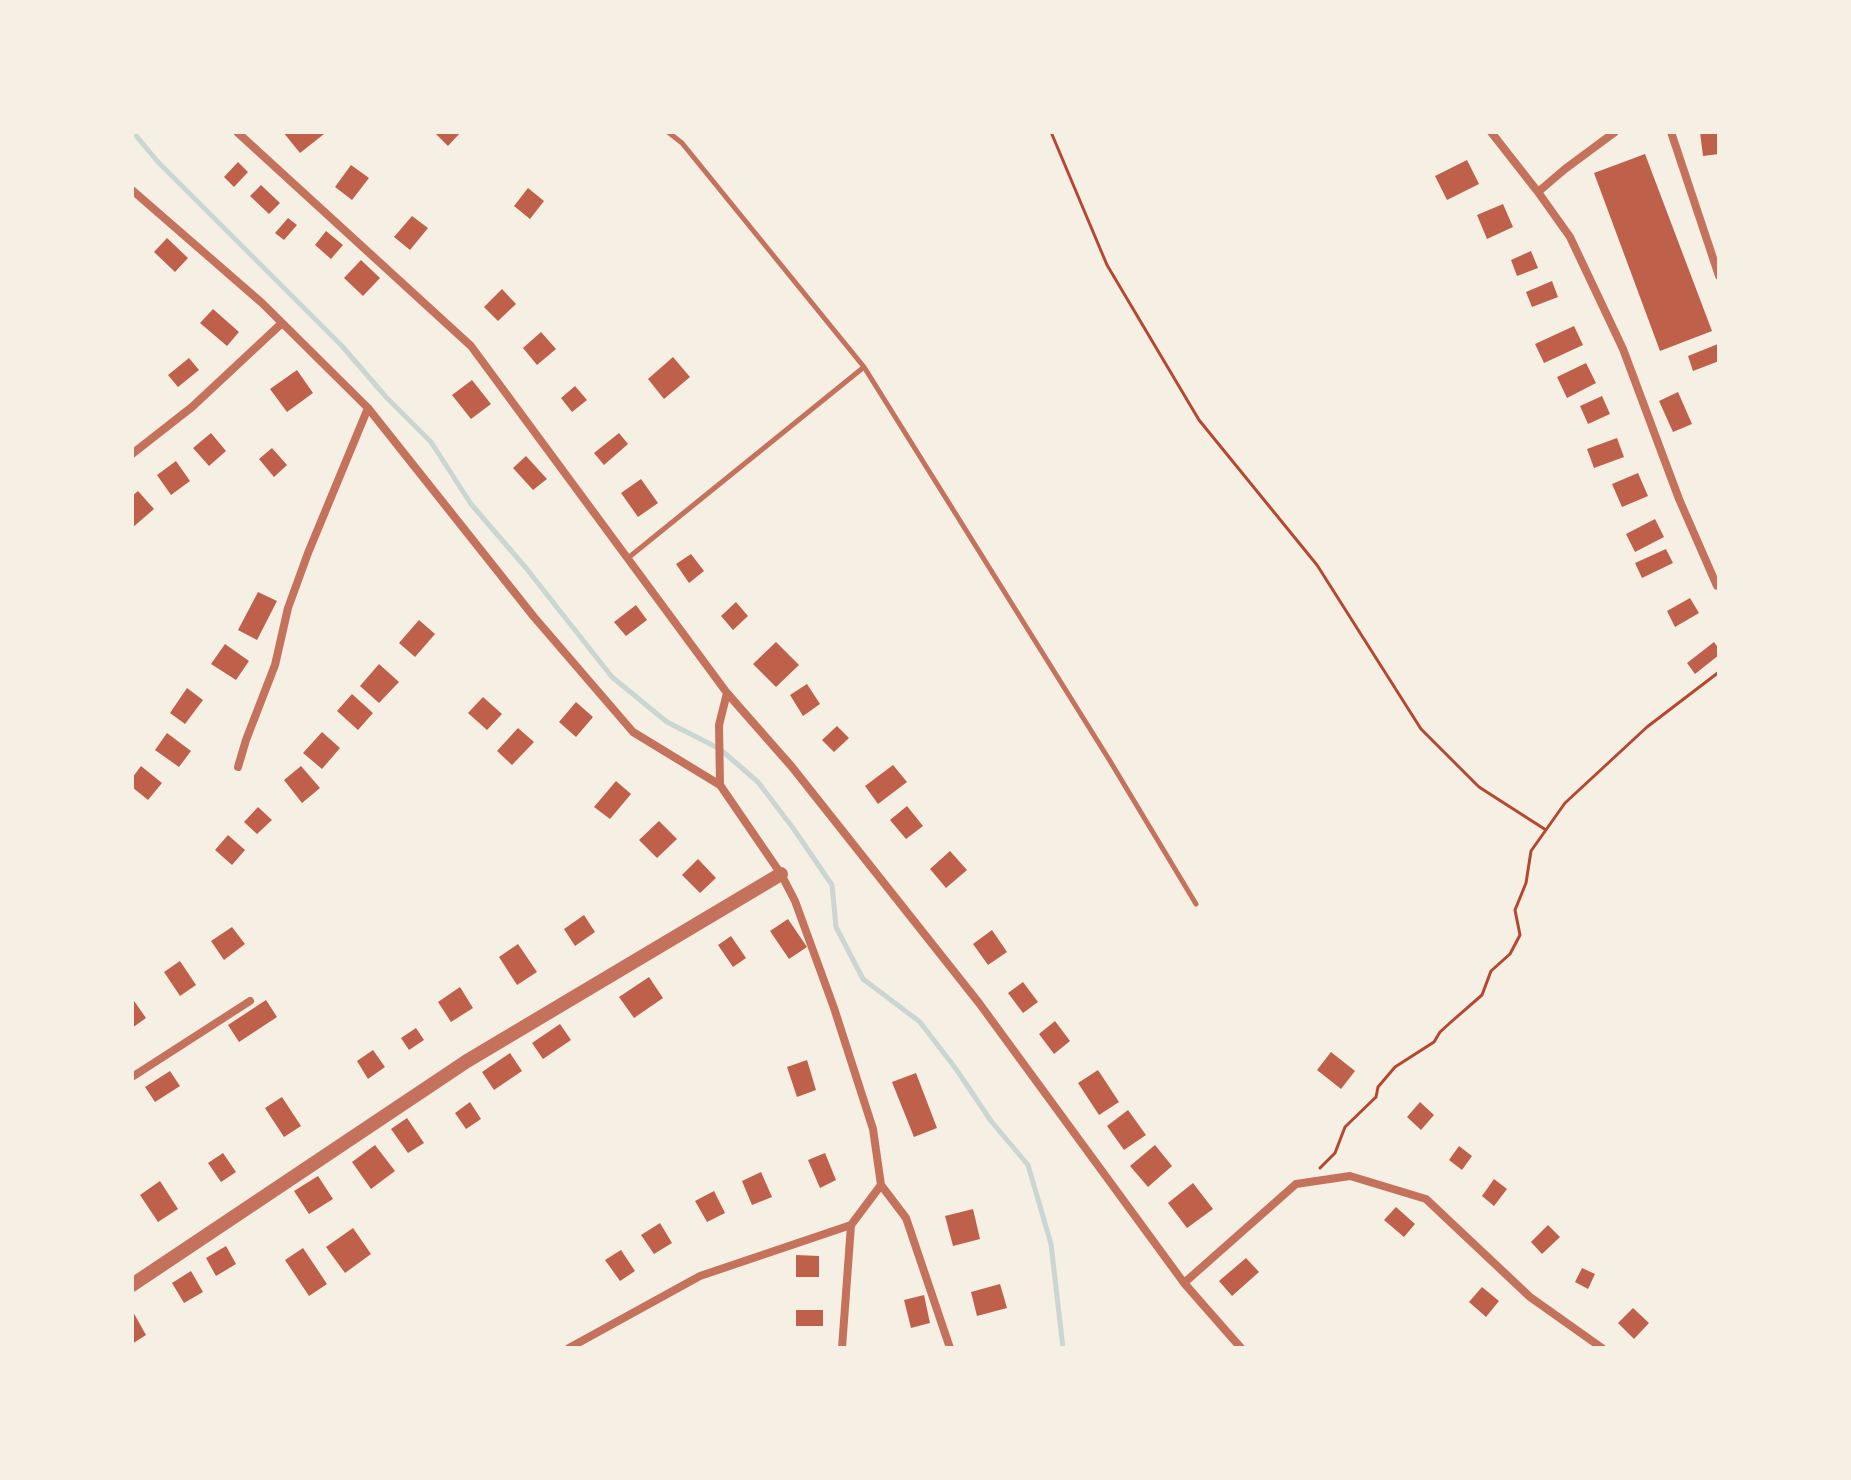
<!DOCTYPE html>
<html>
<head>
<meta charset="utf-8">
<style>
	body { margin:0 }
	#map { position:relative; width:1851px; height:1480px; overflow:hidden; background:#f6efe4; font-family:Rubik,sans-serif }
	canvas { display:block }
	.frame { position:absolute; inset:0; border:134px solid #f6efe4; pointer-events:none }
</style>
</head>
<body>
<div id="map">
<canvas width="1851" height="1480"></canvas>
<div class="frame"></div>
</div>
<script>
const ctx = document.querySelector('canvas').getContext('2d');
ctx.lineJoin = 'round';
function strokePath(path, color, width, dash) {
  ctx.strokeStyle = color;
  ctx.lineWidth = width;
  ctx.lineCap = dash ? 'butt' : 'round';
  ctx.setLineDash(dash || []);
  ctx.stroke(path);
}
function fill(path, color) {
  ctx.fillStyle = color;
  ctx.fill(path, 'evenodd');
}
strokePath(new Path2D(`
	M133 132 158 162 342 346 386 397 431 442 471 504 526 568 612 677 667 722 720 749 758 782 793 828 832 885 836 927 863 979 920 1022 956 1069 991 1121 1028 1165 1051 1244 1063 1348`), '#c9d6d2', 5);
fill(new Path2D(`
	M283 132H323L324 134 300 153Z
	M434 132H461L448 146Z
	M1700 132H1719V154L1703 156Z
	M1645 154 1712 331 1660 351 1594 173Z
	M1467 160 1479 184 1447 200 1435 176Z
	M238 162 248 172 234 187 224 177Z
	M351 165 369 178 352 200 335 187Z
	M261 185 280 203 269 214 250 196Z
	M528 188 544 201 530 219 514 206Z
	M1503 204 1513 227 1487 239 1477 215Z
	M412 216 428 228 410 250 394 237Z
	M288 218 297 225 284 240 275 233Z
	M326 231 343 245 331 259 315 245Z
	M167 238 188 258 175 272 154 252Z
	M1531 251 1538 268 1517 276 1511 260Z
	M361 260 380 278 363 296 344 278Z
	M1552 281 1558 297 1532 307 1526 292Z
	M502 289 516 304 498 321 484 307Z
	M213 309 239 332 227 346 200 323Z
	M1574 326 1583 345 1544 363 1535 344Z
	M541 332 556 349 537 365 523 348Z
	M1718 344 1719 361 1693 371 1688 356Z
	M673 357 690 377 664 399 648 379Z
	M189 358 199 370 178 387 168 375Z
	M1586 363 1596 383 1567 398 1557 377Z
	M297 370 313 393 287 412 270 389Z
	M472 380 491 404 471 419 452 395Z
	M575 386 587 400 572 412 561 398Z
	M1678 392 1692 424 1673 432 1659 401Z
	M1602 396 1610 414 1588 424 1580 406Z
	M211 433 226 451 209 466 193 448Z
	M619 433 628 444 604 465 594 453Z
	M1617 438 1624 457 1594 468 1587 449Z
	M272 448 287 465 274 477 259 459Z
	M526 456 547 479 533 490 513 468Z
	M176 461 190 481 171 495 157 475Z
	M1638 473 1648 496 1622 507 1612 484Z
	M641 479 658 503 638 517 621 493Z
	M138 491 154 509 132 528V496Z
	M1655 519 1664 537 1635 552 1626 534Z
	M1666 549 1673 563 1642 578 1635 563Z
	M691 554 704 571 689 583 676 564Z
	M258 592 277 601 257 640 238 630Z
	M1690 598 1699 613 1675 627 1667 611Z
	M736 602 748 616 733 630 721 616Z
	M636 605 647 620 626 636 614 622Z
	M419 620 435 634 415 657 399 643Z
	M776 642 799 665 776 687 753 664Z
	M1714 642 1719 649V655L1695 674 1687 663Z
	M225 644 249 661 236 680 211 664Z
	M379 664 399 682 379 703 360 686Z
	M807 684 820 704 803 716 790 695Z
	M187 688 203 700 185 724 170 713Z
	M352 694 373 713 358 730 337 711Z
	M483 697 502 714 487 730 468 713Z
	M576 702 593 717 576 737 559 722Z
	M837 726 849 738 834 752 822 740Z
	M518 728 534 742 512 765 497 751Z
	M322 732 340 748 322 769 303 753Z
	M167 733 191 751 179 767 155 750Z
	M893 765 907 782 878 804 865 786Z
	M141 766 162 783 148 800 132 787V778Z
	M301 766 320 788 302 803 284 780Z
	M616 781 631 794 610 819 594 807Z
	M907 806 923 826 906 839 890 820Z
	M258 807 272 820 257 834 244 822Z
	M659 821 677 839 657 858 639 840Z
	M228 835 245 850 232 865 215 850Z
	M950 851 967 870 946 888 930 869Z
	M698 859 716 878 700 893 682 875Z
	M584 915 595 932 575 946 564 929Z
	M788 919 807 947 789 959 770 931Z
	M232 927 245 944 224 960 211 941Z
	M992 930 1007 952 988 965 973 944Z
	M731 936 746 958 733 967 718 945Z
	M518 944 537 972 517 985 499 957Z
	M180 961 196 985 180 996 164 972Z
	M649 977 663 998 634 1018 619 997Z
	M1023 982 1038 1002 1023 1013 1008 993Z
	M460 987 473 1008 451 1022 438 1002Z
	M132 998 146 1018 132 1028Z
	M266 1000 277 1017 239 1042 228 1025Z
	M1055 1021 1070 1041 1054 1054 1039 1034Z
	M560 1024 571 1040 543 1059 532 1043Z
	M416 1028 424 1040 409 1050 401 1038Z
	M373 1050 385 1067 368 1079 357 1061Z
	M1331 1052 1355 1071 1341 1089 1317 1070Z
	M510 1053 522 1071 494 1090 482 1072Z
	M807 1060 816 1090 797 1097 787 1067Z
	M1098 1070 1119 1102 1099 1115 1078 1083Z
	M170 1071 180 1086 155 1102 145 1087Z
	M916 1073 937 1128 914 1137 892 1082Z
	M282 1097 301 1126 284 1137 265 1108Z
	M470 1102 481 1119 466 1129 455 1113Z
	M1420 1102 1434 1115 1421 1130 1407 1117Z
	M1128 1110 1146 1135 1124 1150 1107 1126Z
	M407 1118 424 1143 408 1153 391 1129Z
	M375 1145 395 1171 371 1189 352 1162Z
	M1155 1145 1172 1166 1148 1187 1130 1166Z
	M1459 1146 1472 1156 1462 1170 1449 1160Z
	M223 1153 236 1172 221 1182 208 1163Z
	M825 1153 836 1180 820 1188 808 1160Z
	M761 1172 772 1197 752 1205 742 1181Z
	M318 1176 333 1199 309 1214 294 1191Z
	M1494 1179 1507 1189 1494 1206 1482 1196Z
	M160 1181 178 1209 158 1222 140 1195Z
	M1193 1183 1213 1209 1187 1228 1168 1203Z
	M714 1191 725 1213 707 1222 695 1201Z
	M1396 1207 1415 1224 1404 1237 1384 1220Z
	M973 1209 980 1239 953 1246 945 1216Z
	M660 1223 672 1243 654 1254 641 1235Z
	M1548 1225 1560 1237 1542 1254 1531 1242Z
	M353 1228 371 1254 345 1273 326 1247Z
	M226 1246 236 1264 216 1276 206 1258Z
	M303 1248 327 1284 309 1296 285 1260Z
	M621 1250 635 1271 620 1281 605 1260Z
	M796 1255 819 1256V1277H796Z
	M1246 1258 1259 1272 1232 1296 1219 1281Z
	M1582 1268 1595 1274 1588 1289 1575 1282Z
	M191 1271 203 1292 184 1303 172 1283Z
	M1000 1284 1007 1308 977 1316 971 1292Z
	M1482 1287 1499 1301 1486 1317 1469 1302Z
	M924 1295 930 1323 911 1328 904 1300Z
	M1633 1308 1649 1323 1634 1339 1618 1323Z
	M132 1310 146 1335 132 1344Z
	M796 1310H823V1326H796Z`), '#bf614a');
strokePath(new Path2D(`
	M1051 132 1107 265 1199 420 1317 565 1421 729 1479 787 1546 830
	M1320 1168 1335 1153 1345 1127 1376 1097 1378 1087 1395 1067 1434 1042 1440 1032 1451 1022 1482 995 1491 971 1510 954 1520 935 1515 910 1526 883 1531 851 1565 803 1647 727 1719 672`), '#b5482f', 3);
strokePath(new Path2D(`
	M864 367 1110 761 1196 904
	M628 558 864 367 682 143 668 132`), '#c5725c', 5);
strokePath(new Path2D(`
	M237 132 471 346 727 693 792 767 979 1003 1184 1283 1241 1348
	M1491 132 1538 192 1570 237 1623 349 1679 499 1717 586H1719
	M1671 132 1719 276
	M132 190 262 303 368 408 534 617 633 732 720 785 781 874 795 901 834 1008 873 1129 881 1185 906 1218 950 1348
	M1538 192 1565 169 1615 132
	M132 454 192 407 282 323
	M238 767 246 740 275 665 288 608 308 553 368 408
	M720 785 719 725 727 693
	M132 1077 250 1001
	M851 1225 881 1185
	M1184 1283 1296 1184 1350 1176 1426 1199 1530 1297 1602 1348
	M569 1348 700 1276 851 1225
	M842 1348 851 1225`), '#c5725c', 8);
strokePath(new Path2D(`
	M132 1285 467 1061 781 874`), '#c5725c', 14);
</script>
</body>
</html>
